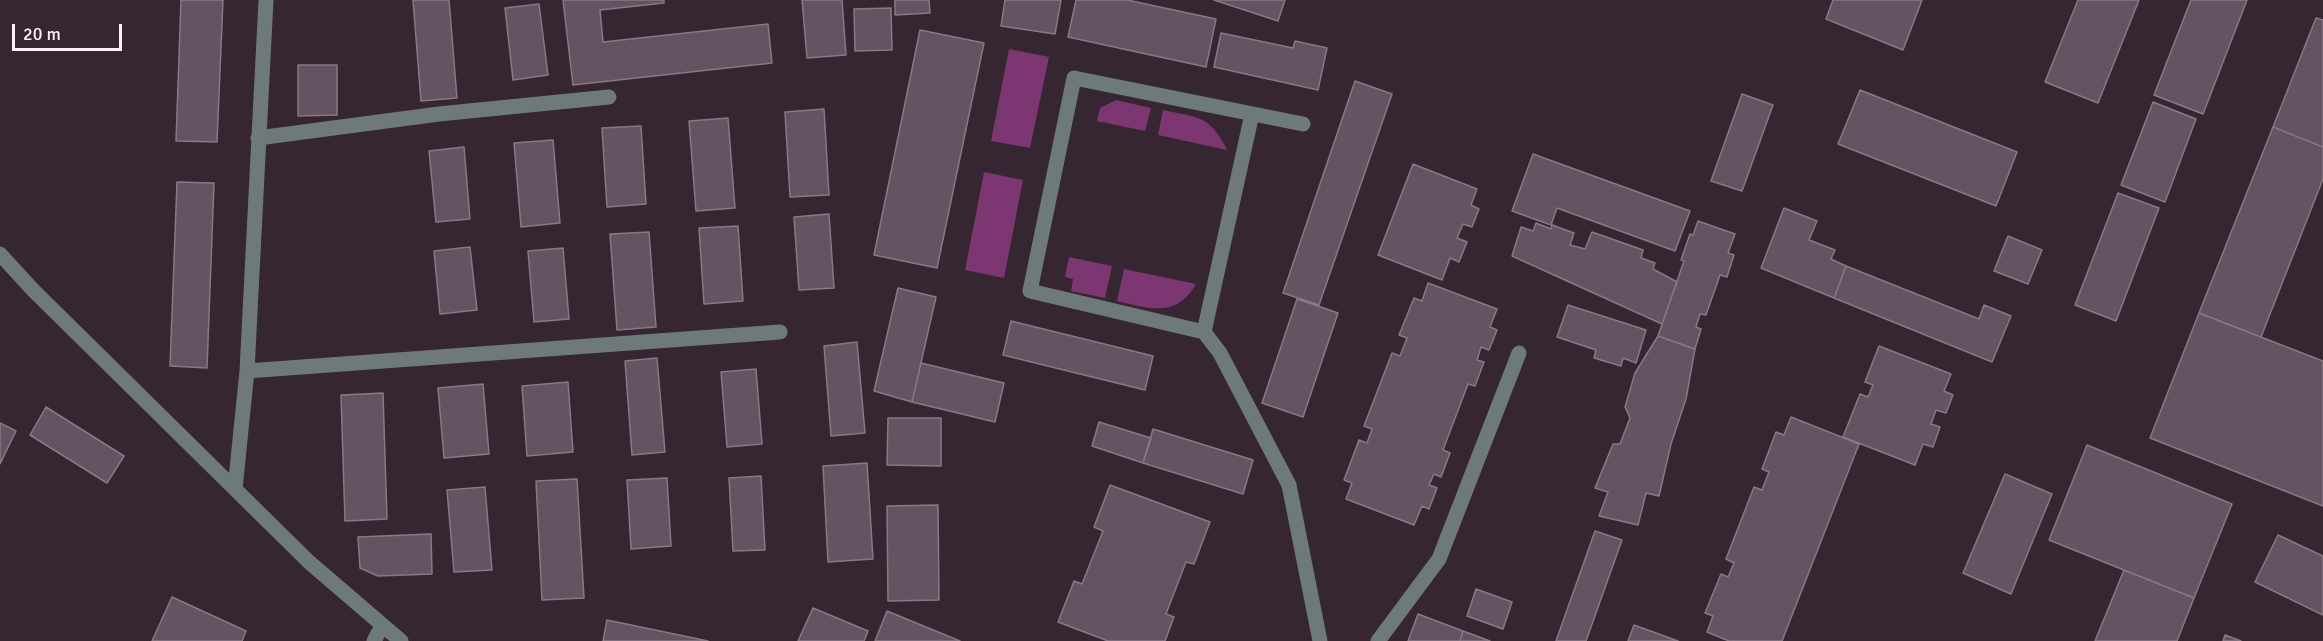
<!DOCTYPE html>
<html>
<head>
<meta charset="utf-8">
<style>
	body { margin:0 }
	#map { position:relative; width:2323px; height:641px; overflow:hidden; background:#352632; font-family:Signika,sans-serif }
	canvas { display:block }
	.scale { position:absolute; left:12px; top:24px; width:110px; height:27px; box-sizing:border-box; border:3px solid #fbf1f9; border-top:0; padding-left:8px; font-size:18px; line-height:21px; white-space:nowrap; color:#fbf1f9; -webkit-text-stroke:4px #352632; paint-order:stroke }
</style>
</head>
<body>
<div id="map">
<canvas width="2323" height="641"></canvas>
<div class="scale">20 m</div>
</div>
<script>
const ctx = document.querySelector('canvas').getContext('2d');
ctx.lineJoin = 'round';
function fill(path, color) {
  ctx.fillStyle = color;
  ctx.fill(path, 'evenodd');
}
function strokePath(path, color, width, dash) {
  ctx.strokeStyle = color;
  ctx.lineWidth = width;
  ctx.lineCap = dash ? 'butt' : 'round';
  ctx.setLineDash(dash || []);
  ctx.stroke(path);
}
fill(new Path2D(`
	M1009 49 1049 57 1030 148 991 141Z
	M1116 100 1151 108 1145 131 1097 121 1100 108Z
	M1163 110C1197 118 1210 114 1227 150L1158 135Z
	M984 172 1023 180 1004 278 965 270Z
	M1069 257 1112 266 1105 298 1071 291 1073 279 1065 277Z
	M1124 269 1196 284C1176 319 1148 308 1117 301Z`), '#7c3672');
const building = new Path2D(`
	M181 0H223L217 142 176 141Z
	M413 0H449L457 98 421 101Z
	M563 0H664V3L600 10 603 42 768 24 772 63 573 85Z
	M802 0H842L846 55 807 58Z
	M895 0H929L930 13 895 15Z
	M1005 0H1061L1055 34 1001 26Z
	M1076 0H1127L1216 19 1206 67 1068 37Z
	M1214 0H1285L1278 21Z
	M1833 0H1922L1903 50 1826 19Z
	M2078 0H2139L2098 103 2045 82Z
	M2191 0H2247L2203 114 2154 95Z
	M539 4 548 75 513 80 505 8Z
	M891 8 892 50 855 51 854 9Z
	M2316 18 2323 20V147L2273 127Z
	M920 30 984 43 937 268 874 255Z
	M1221 33 1293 48 1295 41 1327 48 1318 90 1214 67Z
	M298 65H337V115L298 116Z
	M1355 81 1392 94 1319 305 1283 293Z
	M1860 90 2017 152 1996 206 1838 144Z
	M1742 94 1773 105 1742 191 1711 181Z
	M2153 102 2196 119 2165 202 2121 185Z
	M824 109 829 195 790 197 785 112Z
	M728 118 735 208 696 211 689 121Z
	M641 126 646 204 607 207 602 128Z
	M2273 127 2323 147V179L2261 337 2199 313Z
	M553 140 560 223 521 227 514 143Z
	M464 147 470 219 436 222 429 151Z
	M1533 154 1690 211 1675 251 1557 208 1551 225 1512 211Z
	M1413 164 1477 189 1471 205 1479 209 1472 227 1463 224 1457 238 1467 242 1459 262 1450 258 1442 280 1378 255Z
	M177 182 214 183 207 368 170 366Z
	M2118 193 2159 208 2116 321 2075 305Z
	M1784 208 1817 221 1809 240 1835 250 1831 259 1846 266 1834 298 1761 268Z
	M829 214 834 288 799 290 794 217Z
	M1698 221 1735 234 1728 253 1734 255 1727 277 1720 275 1706 315 1700 314 1696 327 1701 329 1695 349 1658 336 1684 261 1681 260 1690 234 1693 235Z
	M1536 223 1551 229 1552 225 1574 233 1570 245 1585 249 1592 232 1643 250 1641 258 1655 263 1653 269 1677 282 1662 324 1512 256 1521 227 1533 231Z
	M738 226 743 301 704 304 699 228Z
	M649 232 656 327 617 330 610 234Z
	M2008 236 2042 250 2028 284 1994 271Z
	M470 247 477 310 440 314 434 251Z
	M563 248 569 319 534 322 528 251Z
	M1846 266 1979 319 1984 305 2011 316 1992 362 1834 298Z
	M1428 283 1497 309 1490 327 1497 330 1489 350 1481 347 1477 360 1484 362 1475 386 1468 384 1443 450 1450 453 1441 477 1434 474 1429 485 1437 488 1429 509 1422 506 1414 525 1346 499 1352 483 1344 480 1359 440 1367 443 1372 429 1364 426 1392 353 1400 356 1407 338 1399 335 1414 298 1422 301Z
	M898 288 936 297 912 402 874 391Z
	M1297 299 1338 313 1303 417 1262 403Z
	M1568 305 1646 330 1636 363 1623 358 1621 366 1594 358 1596 350 1557 337Z
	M2199 313 2323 361V506L2150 438Z
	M1011 321 1153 356 1145 390 1003 355Z
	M1658 336 1695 349 1686 399 1671 444 1659 496 1646 493 1638 525 1599 516 1608 492 1595 488 1613 444H1620L1630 418 1625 407 1635 373Z
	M857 342 865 433 831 436 824 346Z
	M1879 346 1951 374 1944 391 1953 395 1946 413 1936 410 1931 424 1940 427 1933 447 1923 444 1915 465 1843 437 1860 394 1868 397 1873 385 1865 382Z
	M657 358 665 452 632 455 625 361Z
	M921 363 1004 383 995 422 912 402Z
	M756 369 762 444 727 447 721 372Z
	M568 382 573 452 527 456 522 386Z
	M483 384 489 454 444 458 438 388Z
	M383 393 387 519 345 521 341 395Z
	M46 407 124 456 107 483 30 435Z
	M1791 417 1859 444 1782 641H1729L1707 632 1713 616 1705 613 1721 574 1728 577 1734 563 1726 559 1754 487 1762 490 1769 472 1762 469 1776 432 1784 435Z
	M888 418H941V466L887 465Z
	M1099 422 1151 438 1143 463 1092 446Z
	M0 423 16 431 0 464Z
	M1153 429 1253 460 1243 494 1143 463Z
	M2087 445 2232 504 2194 598 2049 540Z
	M867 463 873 559 828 562 823 466Z
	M2005 474 2052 494 2011 594 1963 573Z
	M761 476 765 550 733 551 729 478Z
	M667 478 671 546 631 549 627 480Z
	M577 479 584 598 542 600 536 481Z
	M1110 485 1210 522 1194 564 1186 562 1166 614 1174 617 1165 641H1108L1058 622 1074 581 1082 584 1103 531 1094 527Z
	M485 487 492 570 454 572 447 490Z
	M938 505 939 600 888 601 887 506Z
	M1595 531 1622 540 1586 641H1556Z
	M431 534 432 574 378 576 360 568 358 537Z
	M2278 535 2323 556V615L2255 582Z
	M2124 570 2194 598 2177 641H2095Z
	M1476 589 1512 602 1503 629 1467 616Z
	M172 597 246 631 242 641H152Z
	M813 608 868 631 864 641H798Z
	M887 611 960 641H875Z
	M1418 614 1463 631 1460 641H1408Z
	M607 620 708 641H603Z
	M1634 625 1678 641H1628Z
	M1463 631 1490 641H1460Z
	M2225 635 2241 641H2223Z`);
fill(building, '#645361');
strokePath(building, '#8a7886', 1.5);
strokePath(new Path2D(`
	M1303 124 1074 78 1030 291 1204 332 1220 353 1289 485 1320 641
	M258 138 439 114 609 97
	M0 254 33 290 309 562 401 641
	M1204 332 1252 114
	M247 371 780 332
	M235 489 247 371 266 0
	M374 641 382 626
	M1378 641 1439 559 1519 353`), '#6e7979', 15);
</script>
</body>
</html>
